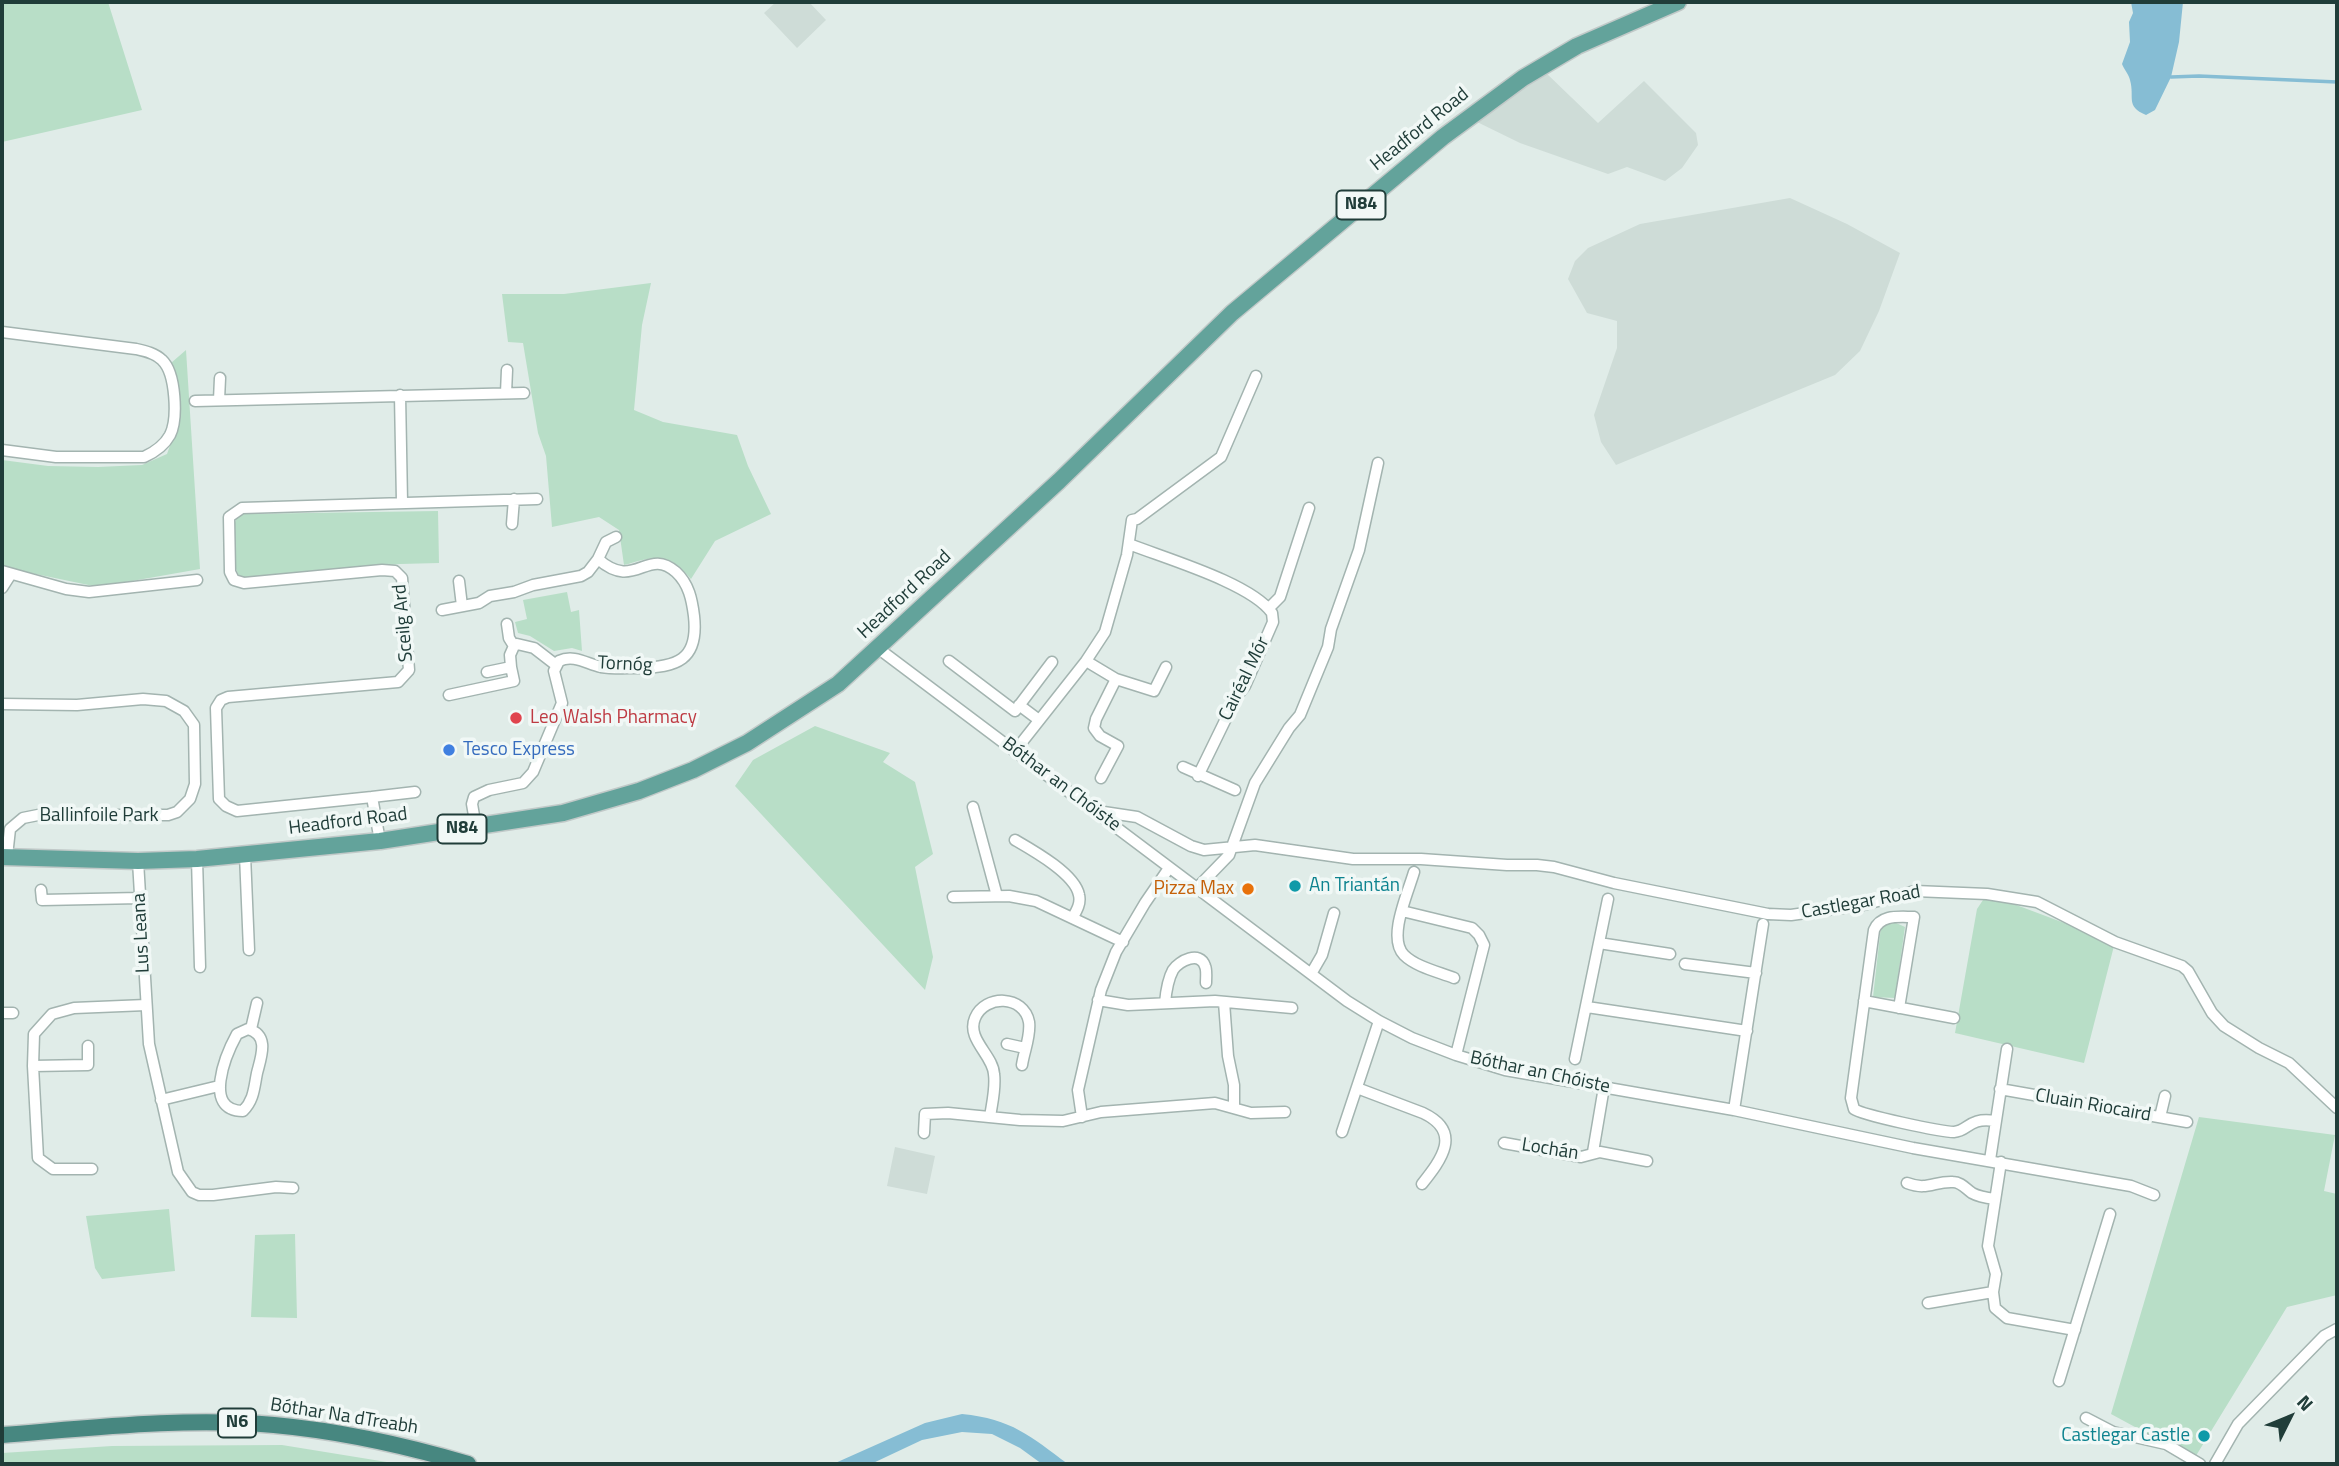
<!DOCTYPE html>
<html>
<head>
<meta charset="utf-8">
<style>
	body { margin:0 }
	#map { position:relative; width:2339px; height:1466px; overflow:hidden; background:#e0ece8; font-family:"Titillium Web",sans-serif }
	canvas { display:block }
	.frame { position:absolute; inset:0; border:4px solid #203d39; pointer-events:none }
	.north { position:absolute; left:2255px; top:1382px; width:70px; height:70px; -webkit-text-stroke:5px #f1f8f6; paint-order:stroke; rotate:47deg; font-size:19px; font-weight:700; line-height:28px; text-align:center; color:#203d39 }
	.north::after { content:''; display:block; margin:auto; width:24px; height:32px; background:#203d39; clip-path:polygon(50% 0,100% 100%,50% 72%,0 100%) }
</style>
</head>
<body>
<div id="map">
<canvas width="2339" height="1466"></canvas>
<div class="frame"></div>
<div class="north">N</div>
</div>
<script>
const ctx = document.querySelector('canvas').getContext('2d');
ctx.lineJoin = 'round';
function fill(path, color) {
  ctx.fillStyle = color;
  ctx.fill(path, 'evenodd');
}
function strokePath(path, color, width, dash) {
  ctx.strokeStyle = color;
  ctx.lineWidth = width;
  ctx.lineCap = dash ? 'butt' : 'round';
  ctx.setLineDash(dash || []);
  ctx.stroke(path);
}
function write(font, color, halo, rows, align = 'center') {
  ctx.font = font + ' "Titillium Web",sans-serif';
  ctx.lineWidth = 7;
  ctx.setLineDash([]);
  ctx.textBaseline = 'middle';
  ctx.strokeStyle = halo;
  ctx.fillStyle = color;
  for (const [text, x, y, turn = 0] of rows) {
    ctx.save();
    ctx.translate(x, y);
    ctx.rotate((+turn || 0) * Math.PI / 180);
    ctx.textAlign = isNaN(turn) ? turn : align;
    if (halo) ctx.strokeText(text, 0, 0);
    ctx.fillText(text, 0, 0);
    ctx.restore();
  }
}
fill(new Path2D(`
	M776 2H809L826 20 797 48 764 13Z
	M1544 71 1598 123 1644 81 1696 133 1698 145 1682 168 1665 181 1627 167 1608 174 1520 143 1473 120Z
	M1790 198 1847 224 1900 253 1879 311 1860 351 1835 375 1616 465 1601 442 1594 415 1617 348V321L1587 313 1568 279 1575 261 1588 248 1640 224Z
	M895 1147 935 1156 927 1194 887 1186Z`), '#cedcd7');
fill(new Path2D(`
	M2 2H108L142 110 2 142Z
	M651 283 642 325 634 410 663 422 737 435 748 466 771 514 715 541 691 579C668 551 656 556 624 565L619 530 599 517 552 527 546 456 538 433 523 343 508 342 502 294H564Z
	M186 350 200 569 98 587 2 567V460L48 466 98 467 142 465 167 454 179 420 171 363Z
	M438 511 439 563 400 564 245 579 239 576 236 569 234 526 236 519 242 514Z
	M567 592 571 612 579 610 582 651 572 648 554 651 530 636 518 633 515 622 527 619 523 600Z
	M815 726 890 753 883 762 915 782 933 854 915 867 933 957 925 990 735 786 753 760Z
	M1987 894 2115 942 2084 1063 1955 1033 1977 909Z
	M1894 922 1905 927 1895 998 1873 997 1881 926Z
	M2199 1117 2335 1135 2324 1191 2337 1194V1295L2287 1307 2194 1459 2111 1414Z
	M169 1209 175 1271 102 1279 95 1268 86 1216Z
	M295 1234 297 1318 251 1317 255 1235Z
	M282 1445 399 1464H2V1453L112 1446Z`), '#b8dec7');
fill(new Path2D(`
	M2131 2H2183L2179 42 2171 77 2155 110 2146 115C2125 106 2135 98 2130 80 2129 75 2124 69 2122 64L2130 42 2129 22 2133 13Z
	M962 1414C1012 1419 1030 1436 1068 1464H1042L1020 1448 992 1434 962 1432 922 1440 871 1464H833L925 1423Z`), '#86bdd4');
strokePath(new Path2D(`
	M2171 77 2199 76 2337 82`), '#86bdd4', 3.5);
const minor = new Path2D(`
	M2 332 136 349C145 351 155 353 162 360 176 373 178 419 170 435 164 446 155 452 144 457H56L2 450
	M506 393 507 370
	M400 395 402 502
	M219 400 220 378
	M195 401 524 393
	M512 524 514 499
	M1129 544C1164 558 1251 583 1272 613L1273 622 1245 686 1237 696 1198 776
	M2 571 66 589 89 592 197 580
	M459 581 462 606
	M2 588 11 574
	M1269 608 1280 597 1309 508
	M442 610 479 603 490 596 514 592 533 585 581 576 588 572 598 559
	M507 624 509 638 514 646
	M879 649 1347 1001 1379 1021 1412 1038 1456 1055 1505 1070 1734 1110 1913 1148 2131 1186 2154 1195
	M949 661 1015 711 1052 662
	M1086 661 1116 679 1154 691 1166 667
	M487 672 511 667 510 655 514 646 517 644 534 648 556 665
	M449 695 514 681 511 667
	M2 704 77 705 143 699 166 701 184 711 194 725 195 784 190 799 177 812 168 815H38L23 818 10 829 7 856
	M1019 705 1039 720
	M1015 751 1086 661 1105 632 1127 555 1132 520 1137 519 1221 457 1256 376
	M1183 767 1235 790
	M1101 778 1118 746 1100 736 1094 728 1096 719 1116 679
	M372 797 415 792
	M973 807 997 896
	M1097 811 1137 817 1191 846 1204 850 1255 845 1353 859H1421L1507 865H1537L1554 867 1614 883 1768 914 1791 915 1863 905 1915 891 1987 894 2037 902 2115 942 2182 966 2188 971 2212 1013 2224 1026 2259 1048 2289 1063 2337 1108
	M476 827 472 804 474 797 489 790 523 783 533 772 562 703 554 671 559 661C574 654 587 664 601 667 613 669 626 668 639 668 676 667 699 661 694 616 692 600 689 584 676 572 647 546 635 592 598 559L606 542 616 537
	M1015 840C1034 851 1075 874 1079 895 1081 903 1077 910 1073 917
	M380 841 372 797 237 811 226 806 219 799 216 708 221 700 228 697 398 682 409 670 402 578 395 571 382 570 244 583 234 580 230 572 229 517 242 508 537 499
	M245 855 249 950
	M197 859 200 967
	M138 861 149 1044 178 1172 192 1192 199 1195H213L276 1187 293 1188
	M1414 872C1408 893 1387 938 1404 955 1416 967 1439 972 1454 978
	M1196 889 1229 855 1255 783 1289 728 1300 715 1328 647 1331 629 1359 550 1378 463
	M41 890 42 900 140 898
	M953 897 1009 896 1036 901 1123 942
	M1402 911 1472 928 1479 935 1484 945 1456 1055
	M1599 943 1670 954
	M1685 964 1756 973
	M1311 974 1322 955 1334 913
	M1098 1000 1128 1005 1215 1001 1292 1008
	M1864 1001 1954 1018
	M1224 1002 1228 1056 1234 1085V1108
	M1165 1003C1166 992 1168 979 1173 970 1179 961 1200 950 1205 966 1207 970 1206 977 1206 983
	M1587 1007 1747 1031
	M1899 1008 1914 917C1899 917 1881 914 1874 930L1851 1098 1854 1109C1862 1115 1941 1132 1954 1132 1969 1131 1968 1117 1995 1121
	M2 1013H13
	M248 1029C270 1035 261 1057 257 1073 254 1088 254 1100 243 1111 202 1111 226 1054 237 1034Z
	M251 1029 257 1003
	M1007 1044 1025 1048
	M1575 1059 1608 899
	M33 1066 88 1065V1046
	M1357 1088 1423 1113C1463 1132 1441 1160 1422 1184
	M2000 1089 2187 1122
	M161 1100 219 1086
	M1734 1110 1763 924
	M990 1117C992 1103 996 1088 994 1074 993 1055 966 1039 975 1018 985 994 1024 995 1029 1022 1031 1036 1024 1051 1022 1065
	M1082 1117 1078 1090 1101 990 1116 952 1145 903 1169 868
	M2160 1117 2165 1096
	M1342 1132 1379 1021
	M924 1133 925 1114 948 1113 1020 1120 1063 1121 1101 1112 1215 1103 1251 1113 1285 1112
	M1504 1143 1581 1157 1600 1152 1647 1161
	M1593 1152 1604 1087
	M1990 1160 2007 1049
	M2001 1162 1988 1246 1996 1274 1993 1292 1995 1308 2007 1318 2075 1330
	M92 1169H53L38 1158 33 1066 34 1034 52 1014 74 1008 146 1005
	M1907 1183C1928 1191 1934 1181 1953 1182 1961 1182 1966 1189 1972 1193 1979 1197 1987 1198 1995 1199
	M1928 1303 1993 1292
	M2059 1381 2110 1214
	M2086 1418 2113 1432 2166 1444 2200 1464
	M2215 1464 2238 1424 2324 1336 2337 1329`);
const primary = new Path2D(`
	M2 857 138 861 197 859 380 841 563 813 639 791 693 770 747 743 838 684 1059 481 1232 313 1443 137 1523 78 1577 46 1678 2`);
const trunk = new Path2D(`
	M2 1435C91 1428 184 1417 274 1425 340 1431 404 1445 468 1464`);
strokePath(minor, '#a3b4b0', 13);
strokePath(primary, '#c1c9c8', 19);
strokePath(trunk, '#c1c9c8', 19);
strokePath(minor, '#fff', 10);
strokePath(primary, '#63a39b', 16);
strokePath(trunk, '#478780', 16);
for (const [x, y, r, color] of [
	[516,718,7,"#e0444e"],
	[449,750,7,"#3f7fe0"],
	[1295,886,7,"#0f9aa8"],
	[1248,889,7,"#e8710a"],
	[2204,1436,7,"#0f9aa8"]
]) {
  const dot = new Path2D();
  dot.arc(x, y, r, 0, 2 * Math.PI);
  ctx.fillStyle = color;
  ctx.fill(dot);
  strokePath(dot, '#f1f8f6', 2.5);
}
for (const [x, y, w] of [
	[1361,205,49],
	[462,829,49],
	[237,1423,38]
]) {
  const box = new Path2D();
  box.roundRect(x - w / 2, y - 14.5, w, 29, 5);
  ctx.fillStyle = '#f1f8f6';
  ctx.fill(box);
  strokePath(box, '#203d39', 2);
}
write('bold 18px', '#203d39', null, [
	["N84",1361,205],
	["N84",462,829],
	["N6",237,1423]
]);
write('19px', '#203d39', '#f1f8f6', [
	["Headford Road",1420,130,-39],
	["Headford Road",905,595,-43],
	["Sceilg Ard",404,623,-95],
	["Tornóg",625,665,3],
	["Cairéal Mór",1245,679,-64],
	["Bóthar an Chóiste",1061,785,37],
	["Ballinfoile Park",99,816],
	["Headford Road",348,822,-7],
	["Castlegar Road",1861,903,-10],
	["Lus Leana",142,933,-93],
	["Bóthar an Chóiste",1540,1073,12],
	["Cluain Riocaird",2093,1106,10],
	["Lochán",1550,1150,9],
	["Bóthar Na dTreabh",344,1417,9]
]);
write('19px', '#be3a42', '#f1f8f6', [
	["Leo Walsh Pharmacy",530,718]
], 'left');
write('19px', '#366cbe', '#f1f8f6', [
	["Tesco Express",463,750]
], 'left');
write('19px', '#0d838f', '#f1f8f6', [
	["An Triantán",1309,886],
	["Castlegar Castle",2190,1436,"right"]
], 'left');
write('19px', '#c56008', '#f1f8f6', [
	["Pizza Max",1234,889]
], 'right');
</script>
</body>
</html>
